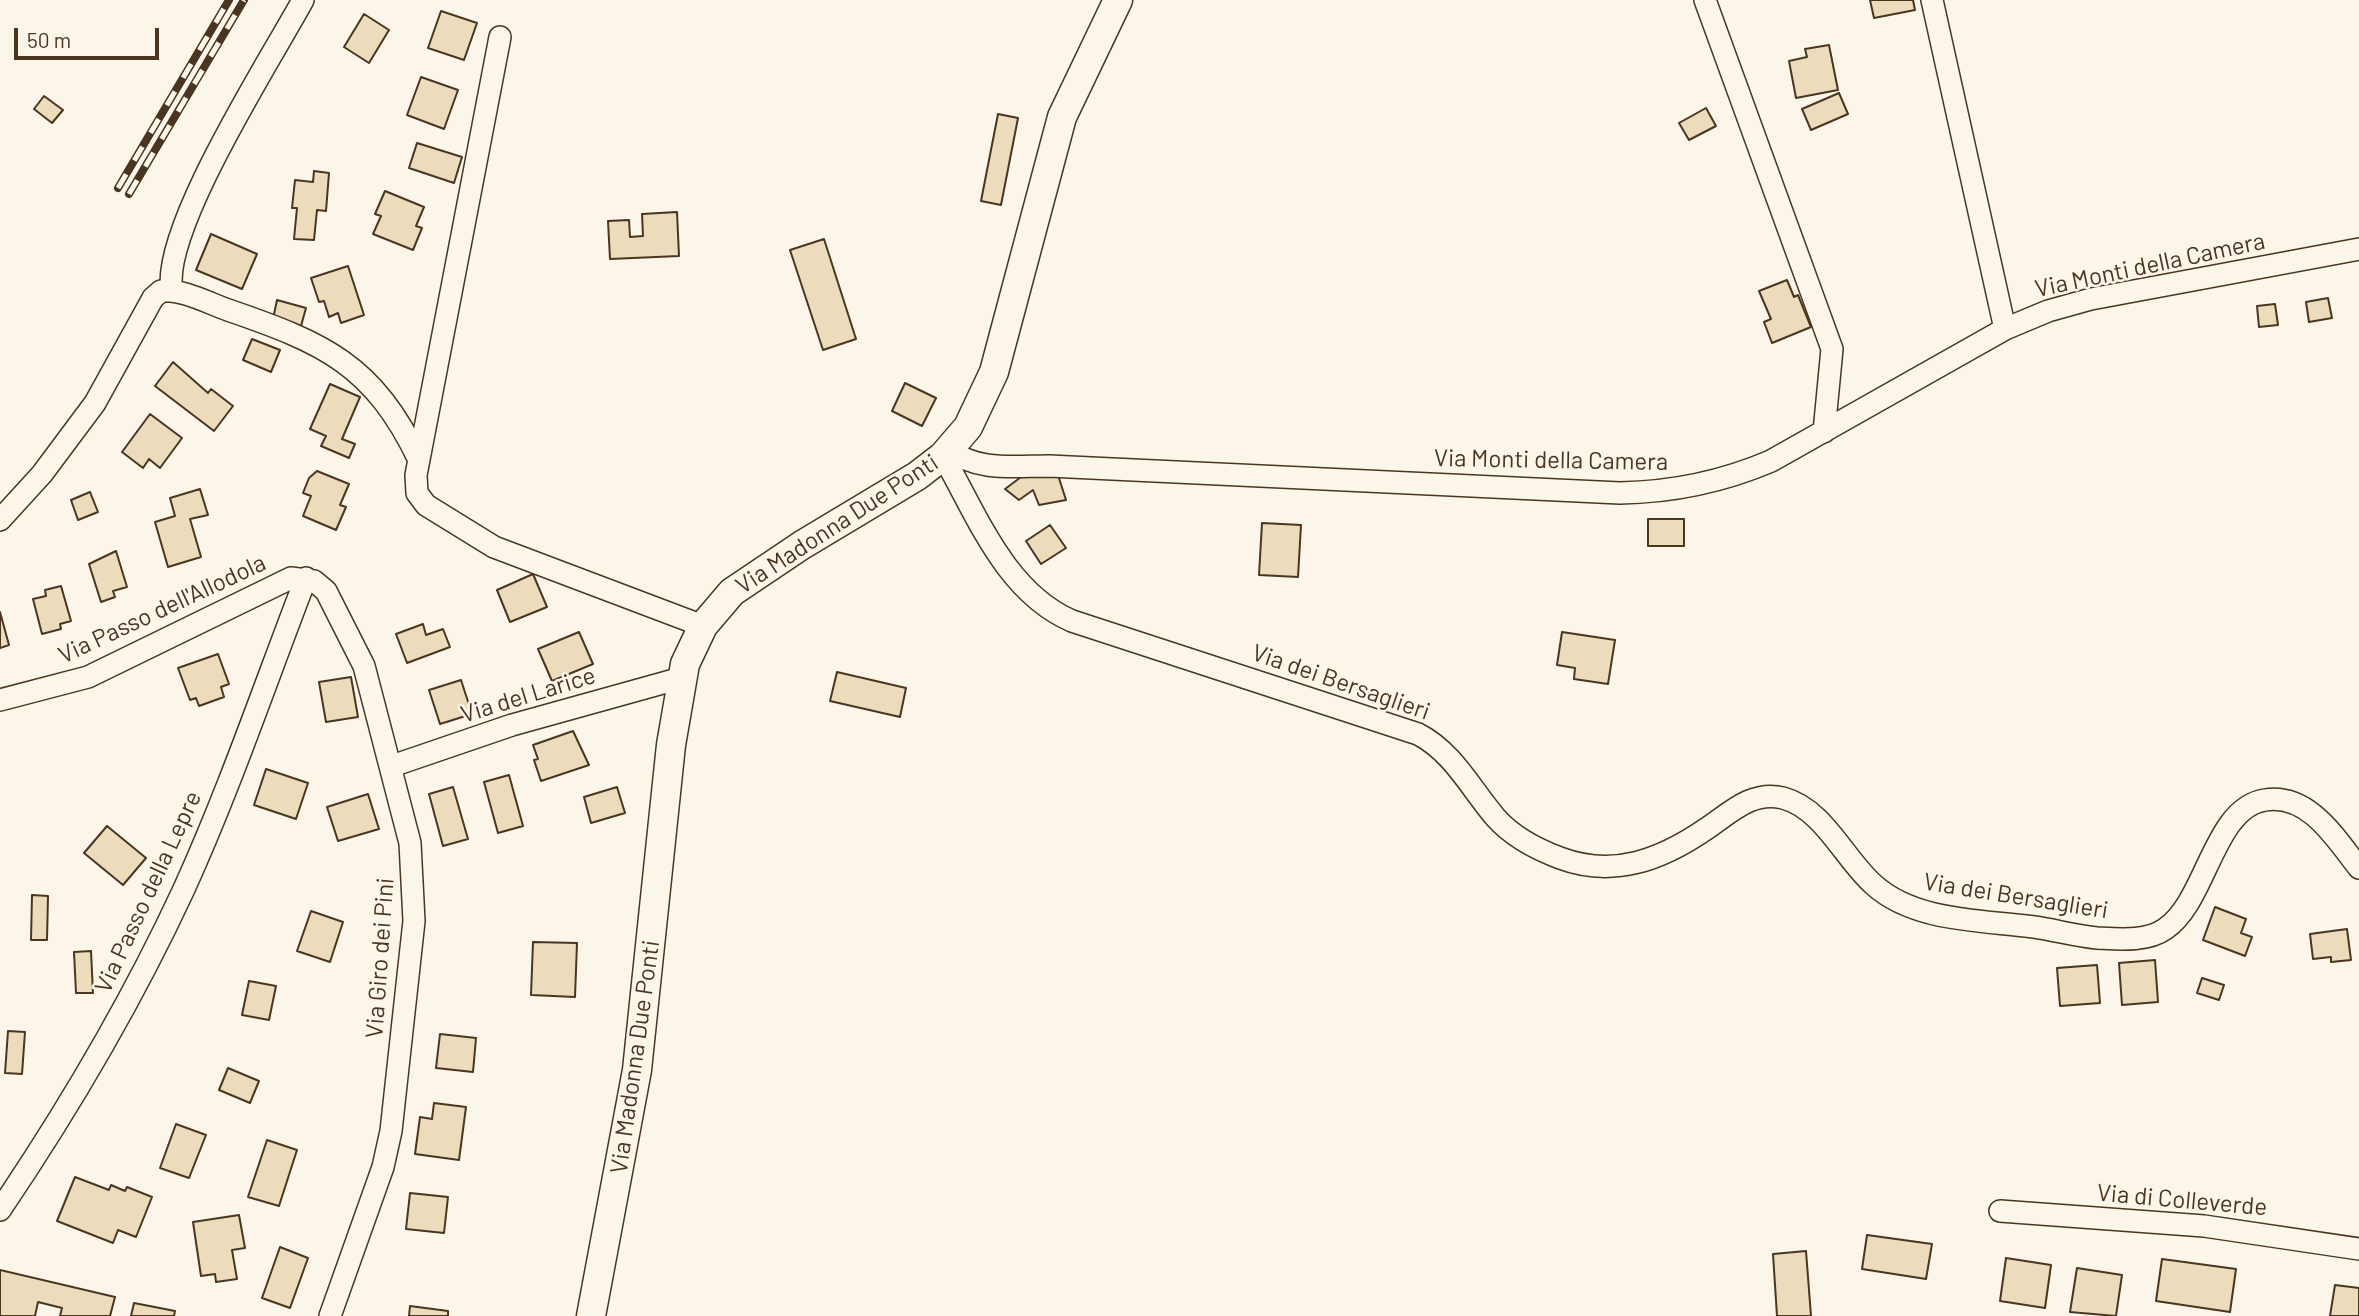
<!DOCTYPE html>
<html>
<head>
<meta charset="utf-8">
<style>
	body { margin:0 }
	#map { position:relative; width:2359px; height:1316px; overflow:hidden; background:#fbf6e9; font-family:Barlow,sans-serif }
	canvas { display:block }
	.scale { position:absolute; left:14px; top:28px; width:145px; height:32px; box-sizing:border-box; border:4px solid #4a3520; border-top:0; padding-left:9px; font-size:21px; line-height:24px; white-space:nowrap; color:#4a3520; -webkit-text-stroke:5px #fbf6e9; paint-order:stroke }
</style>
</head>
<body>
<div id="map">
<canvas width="2359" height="1316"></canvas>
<div class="scale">50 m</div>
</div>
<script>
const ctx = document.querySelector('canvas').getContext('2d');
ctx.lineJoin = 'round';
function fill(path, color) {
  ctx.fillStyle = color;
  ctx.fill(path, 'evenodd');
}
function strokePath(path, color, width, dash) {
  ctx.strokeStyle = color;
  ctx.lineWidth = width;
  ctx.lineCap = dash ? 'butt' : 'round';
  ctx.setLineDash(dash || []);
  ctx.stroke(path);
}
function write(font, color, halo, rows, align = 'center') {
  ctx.font = font + ' Barlow,sans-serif';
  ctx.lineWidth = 5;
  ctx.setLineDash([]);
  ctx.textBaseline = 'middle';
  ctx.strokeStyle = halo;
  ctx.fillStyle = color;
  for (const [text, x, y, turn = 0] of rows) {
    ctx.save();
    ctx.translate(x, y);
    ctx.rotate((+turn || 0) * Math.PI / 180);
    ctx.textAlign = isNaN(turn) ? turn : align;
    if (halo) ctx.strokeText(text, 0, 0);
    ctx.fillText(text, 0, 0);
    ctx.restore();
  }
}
const building = new Path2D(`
	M1870 0H1913L1915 10 1874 18Z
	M441 11 477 23 464 60 428 48Z
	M364 14 389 30 369 63 344 47Z
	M1829 45 1838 90 1796 98 1789 61 1807 57 1805 49Z
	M421 77 458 90 444 129 407 115Z
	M1839 93 1848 114 1811 130 1802 109Z
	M44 96 63 110 52 123 34 109Z
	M1706 108 1716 126 1689 140 1679 123Z
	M998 114 1018 118 1001 205 981 201Z
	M417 143 462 157 454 183 409 168Z
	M314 171 329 173 326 211 317 210 314 240 294 239 297 208H292L295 180 313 182Z
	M385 191 424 207 416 226 422 228 413 250 373 234 381 216 375 214Z
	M677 212 679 256 610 259 608 221 629 220 630 237 643 236 642 214Z
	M211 234 257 254 242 289 196 270Z
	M824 239 856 339 823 350 790 250Z
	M348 266 364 315 341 323 338 313 329 317 324 301 319 302 311 278Z
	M1787 280 1794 297 1798 295 1811 327 1772 343 1764 322 1771 319 1759 291Z
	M2328 298 2332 318 2309 322 2306 302Z
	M277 300 306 308 301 326 273 319Z
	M2275 304 2278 325 2259 327 2257 306Z
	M252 339 280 350 271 372 243 360Z
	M173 362 208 393 211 389 233 406 214 431 155 386Z
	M905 383 936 398 922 426 892 411Z
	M330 384 360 397 342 439 355 444 349 458 321 446 326 436 310 429Z
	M150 414 182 438 160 468 149 459 143 468 122 452Z
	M317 471 349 484 340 505 346 507 336 530 303 516 311 496 303 493 309 478Z
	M1025 474 1058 475 1066 500 1039 505 1033 490 1019 500 1005 489Z
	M200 489 208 515 190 519 201 557 168 567 155 522 175 516 170 498Z
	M90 492 98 512 78 520 71 500Z
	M1648 519H1684V546H1648Z
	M1262 523 1301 525 1298 577 1259 575Z
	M1050 525 1066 548 1041 564 1026 541Z
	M116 551 127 587 113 591 115 597 101 602 89 564Z
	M533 574 547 607 510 622 497 590Z
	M61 586 71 621 60 624 61 629 42 634 33 599 46 596 45 590Z
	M0 612 9 645 0 648Z
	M423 624 426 635 443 629 450 647 407 663 396 634Z
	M579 632 593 664 552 681 538 649Z
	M1562 632 1615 640 1608 684 1574 679 1575 668 1557 665Z
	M218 654 229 684 221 687 224 697 199 706 196 698 190 700 178 668Z
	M837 672 906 688 900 717 830 701Z
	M351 677 358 717 326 722 319 682Z
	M461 680 472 714 440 724 429 690Z
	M573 731 589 765 541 781 534 760 538 759 533 745Z
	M266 769 308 783 296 819 254 805Z
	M509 775 523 826 498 833 484 782Z
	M453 787 468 839 443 846 429 794Z
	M617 787 625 813 591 823 584 797Z
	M368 794 379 829 338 841 327 807Z
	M107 826 146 858 123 885 84 853Z
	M32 895 48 896 47 940H31Z
	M2215 907 2246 919 2241 933 2252 937 2245 956 2203 940Z
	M311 911 343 922 330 962 297 951Z
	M2347 929 2351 960 2331 962V957L2313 959 2310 934Z
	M533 942 577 943 575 997 531 995Z
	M91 951 93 993H76L74 952Z
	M2155 960 2158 1002 2122 1005 2119 963Z
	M2097 965 2100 1003 2060 1006 2057 968Z
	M2202 978 2224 985 2219 1000 2197 993Z
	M249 981 276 986 269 1020 242 1015Z
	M8 1031 25 1032 22 1074 5 1073Z
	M440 1034 476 1038 473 1072 436 1068Z
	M228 1068 259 1081 250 1103 219 1090Z
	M434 1103 466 1107 459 1160 415 1154 420 1117 432 1119Z
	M176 1124 206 1135 189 1178 160 1168Z
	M267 1140 297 1150 279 1206 248 1197Z
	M75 1177 109 1190 111 1185 125 1191 127 1187 152 1197 136 1237 118 1230 113 1243 57 1221Z
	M410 1193 448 1197 444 1233 406 1229Z
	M239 1215 245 1248 232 1250 237 1279 216 1282 215 1274 201 1276 193 1222Z
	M1867 1235 1932 1244 1926 1279 1862 1269Z
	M280 1247 308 1258 290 1308 262 1298Z
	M1806 1251 1811 1316H1777L1773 1254Z
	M2006 1258 2051 1265 2045 1308 2000 1301Z
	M2162 1259 2236 1269 2230 1312 2156 1301Z
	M2077 1268 2122 1275 2116 1316 2070 1312Z
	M0 1270 115 1297 110 1316H60L62 1308 38 1302 35 1316H0Z
	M2335 1285 2359 1288V1316H2330Z
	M134 1303 175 1311 174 1316H131Z
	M410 1306 448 1311V1316H409Z`);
fill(building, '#ecdcbc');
strokePath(building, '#4a3520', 2);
const minor = new Path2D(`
	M1705 0 1832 349 1824 432
	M1932 0 2005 329
	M500 37 416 475 417 493 426 505 494 547 703 626
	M172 291C160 231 271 59 303 0
	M948 449C978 472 1014 466 1049 466L1620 493C1674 492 1722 482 1771 461L2005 329 2048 311 2091 299 2359 249
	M943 456C977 515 1005 592 1072 621L1418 734C1453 752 1471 789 1496 818 1513 837 1536 849 1560 858 1613 878 1661 860 1706 829 1730 813 1752 790 1783 798 1824 809 1844 859 1874 885 1915 922 1983 920 2034 927 2055 930 2076 936 2097 938 2118 939 2147 942 2165 929 2207 901 2213 808 2265 800 2309 793 2336 839 2359 868
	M0 520 42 474 95 403 153 298 161 291C183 289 208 303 228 310 324 343 373 364 419 460
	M0 700 88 677 291 578 314 581 326 591 364 666 410 843 414 921 391 1131 383 1167 330 1316
	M392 766 512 725 681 678
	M0 1210C69 1108 132 1001 184 889 230 788 266 681 306 578
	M2000 1211 2204 1226 2359 1249`);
const major = new Path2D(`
	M591 1316 637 1070 671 745 685 664 703 626 732 592 802 545 917 476 943 456 968 427 994 372 1062 117 1118 0`);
strokePath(minor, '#4a3520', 24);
strokePath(major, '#4a3520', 31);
strokePath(minor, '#fbf6e9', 21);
strokePath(major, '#fbf6e9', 28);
const rail = new Path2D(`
	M118 188 229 0
	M129 194 244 0`);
strokePath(rail, '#4a3520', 8);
strokePath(rail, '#fbf6e9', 5, [16]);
write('24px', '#4a3520', '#fbf6e9', [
	["Via Monti della Camera",2150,265,-12],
	["Via Monti della Camera",1551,460,1],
	["Via Madonna Due Ponti",837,524,-33],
	["Via Passo dell'Allodola",162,609,-25],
	["Via dei Bersaglieri",1341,682,19],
	["Via del Larice",528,695,-17],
	["Via Passo della Lepre",148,892,-65],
	["Via dei Bersaglieri",2016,896,9],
	["Via Giro dei Pini",380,958,-86],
	["Via Madonna Due Ponti",635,1057,-82],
	["Via di Colleverde",2182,1200,5]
]);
</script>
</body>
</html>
